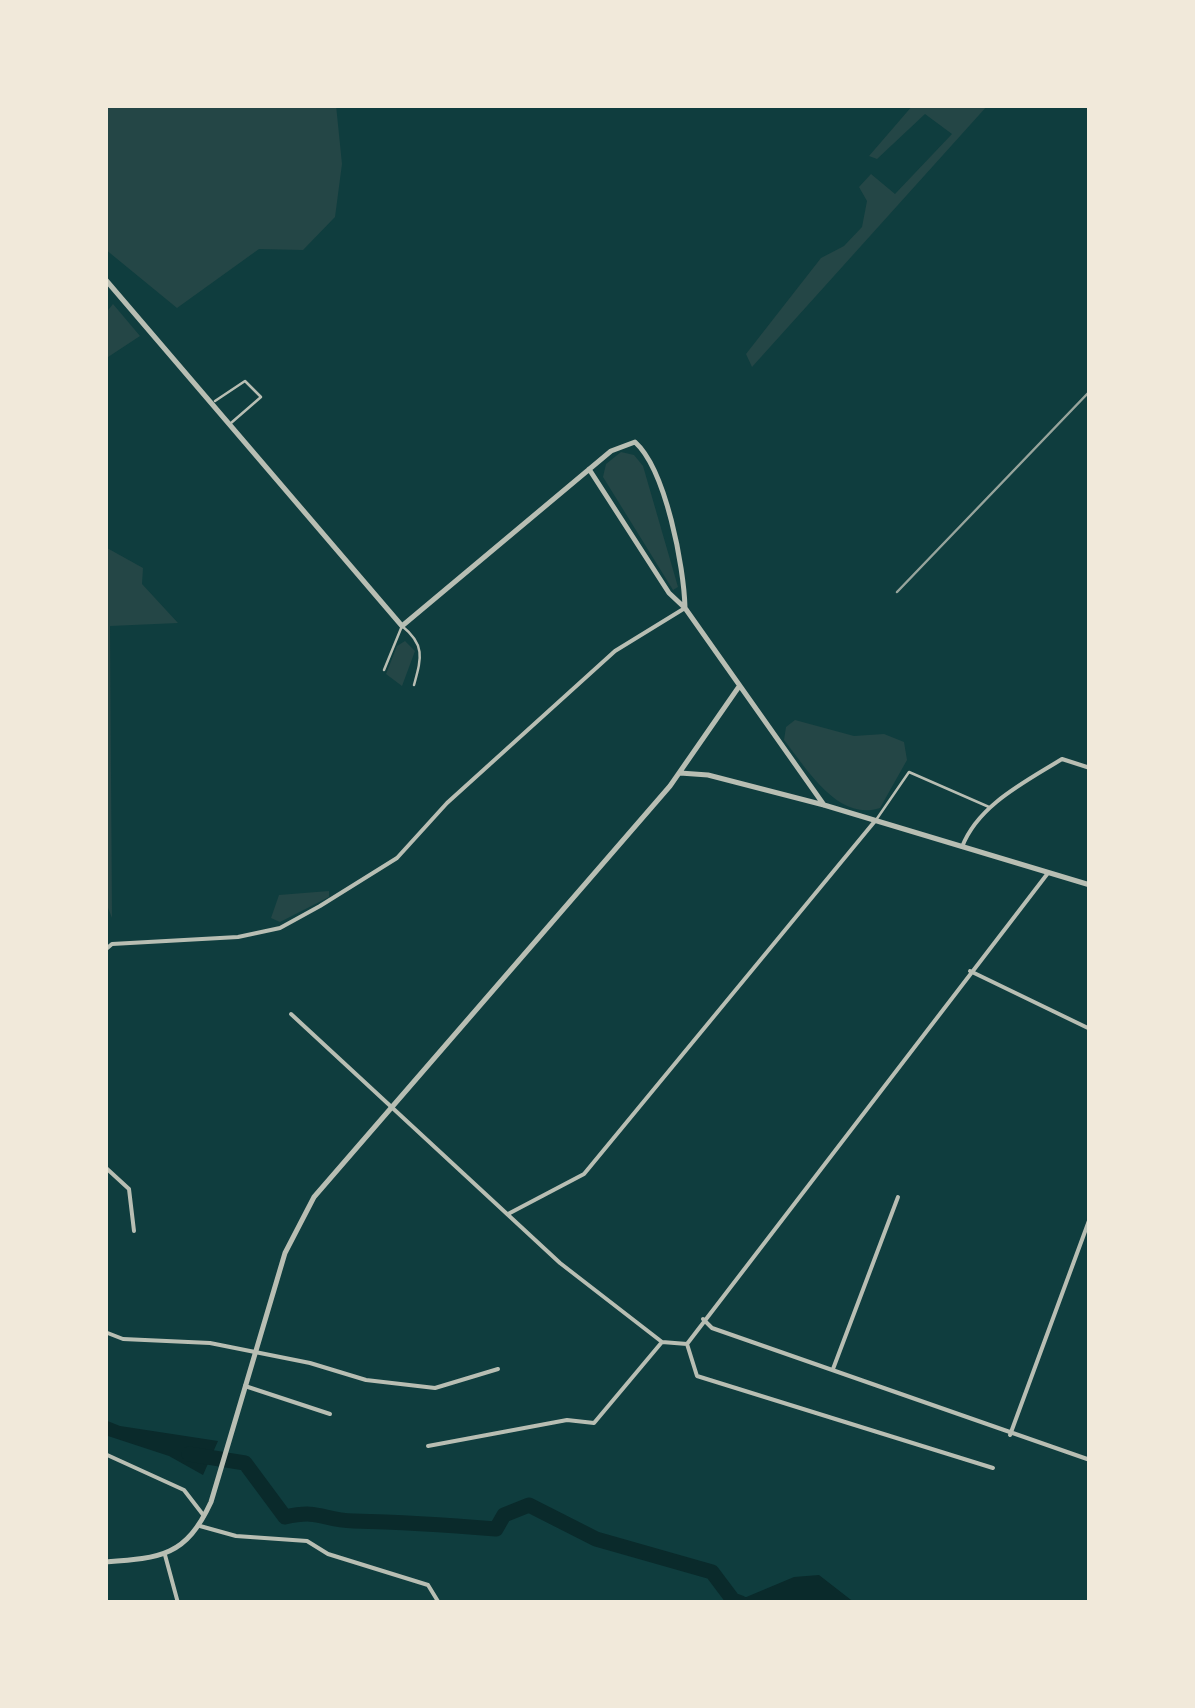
<!DOCTYPE html>
<html>
<head>
<meta charset="utf-8">
<style>
	body { margin:0 }
	#map { position:relative; width:1195px; height:1708px; overflow:hidden; background:#0f3d3e; font-family:"Noto Sans",sans-serif }
	canvas { display:block }
	.frame { position:absolute; inset:0; border:108px solid #f1e9da; pointer-events:none }
</style>
</head>
<body>
<div id="map">
<canvas width="1195" height="1708"></canvas>
<div class="frame"></div>
</div>
<script>
const ctx = document.querySelector('canvas').getContext('2d');
ctx.lineJoin = 'round';
function fill(path, color) {
  ctx.fillStyle = color;
  ctx.fill(path, 'evenodd');
}
function strokePath(path, color, width, dash) {
  ctx.strokeStyle = color;
  ctx.lineWidth = width;
  ctx.lineCap = dash ? 'butt' : 'round';
  ctx.setLineDash(dash || []);
  ctx.stroke(path);
}
fill(new Path2D(`
	M105 105H336L342 164 335 217 303 250 259 249 177 308 105 249Z
	M913 105H988L752 367 746 354 821 258 844 246 862 227 867 201 859 187 871 174 895 194 952 134 925 114 877 159 869 156Z
	M113 304 140 336 105 359V314Z
	M621 452 634 455 643 466 678 587 673 590 603 477 606 464Z
	M107 548 143 568 142 584 178 623 110 626 112 918 105 900Z
	M405 641 415 651 402 686 386 674 397 646Z
	M795 720 854 736 884 734 904 742 907 760 880 808C838 822 807 769 784 740L786 727Z
	M329 891V897L280 922 271 918 279 895Z`), '#244646');
fill(new Path2D(`
	M105 1420 120 1426 218 1441 203 1475 169 1456 105 1435Z
	M819 1575 855 1603H732L794 1577Z`), '#0a2a2b');
strokePath(new Path2D(`
	M189 1454 245 1463 285 1517C321 1509 321 1520 354 1521 402 1522 448 1525 496 1529L504 1515 529 1505 596 1539 712 1572 733 1600 741 1603`), '#0a2a2b', 15);
strokePath(new Path2D(`
	M215 401 245 381 261 397 231 423
	M384 670 402 626C426 645 421 659 414 685
	M876 820 909 772 989 807`), '#b8beb3', 2.5);
strokePath(new Path2D(`
	M962 847C978 805 1025 782 1062 759L1090 768
	M105 950 112 944 238 937 280 928 320 906 397 858 447 803 615 651 685 608
	M970 971 1090 1029
	M291 1014 560 1263 662 1342 687 1344
	M105 1167 129 1189 134 1231
	M508 1214 584 1174 875 821
	M703 1319 712 1328 1090 1460
	M105 1332 123 1339 210 1343 310 1363 366 1380 435 1388 498 1369
	M687 1344 1048 873
	M687 1344 697 1376 993 1468
	M833 1369 898 1197
	M245 1386 330 1414
	M1010 1435 1090 1218
	M428 1446 567 1420 594 1423 662 1342
	M105 1454 184 1490 204 1516
	M200 1526 236 1536 307 1541 328 1554 428 1585 439 1603
	M165 1555 178 1603`), '#b8beb3', 4);
strokePath(new Path2D(`
	M105 279 402 626 611 451 635 442C666 470 684 567 685 608
	M589 469 669 593 685 608 824 805
	M680 773 708 775 824 805 1090 885
	M105 1562C162 1558 186 1556 211 1502L285 1253 314 1197 670 786 738 688`), '#b8beb3', 5);
strokePath(new Path2D(`
	M897 592 1090 391`), '#97a49c', 2.5);
</script>
</body>
</html>
